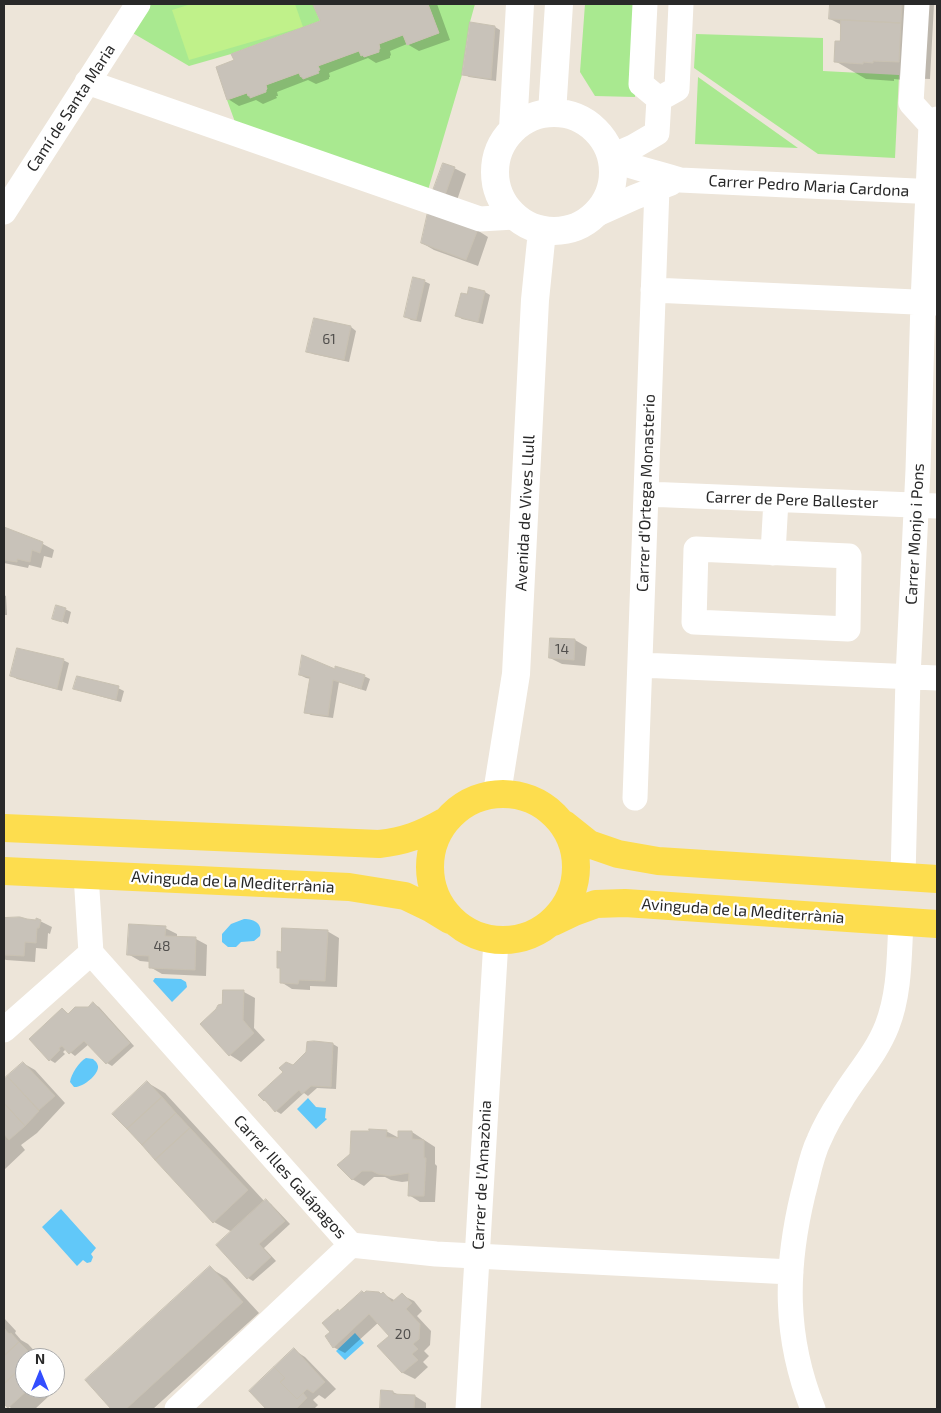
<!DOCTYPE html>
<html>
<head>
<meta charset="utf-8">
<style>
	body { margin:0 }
	#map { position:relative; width:941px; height:1413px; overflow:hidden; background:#ede5d9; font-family:"Exo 2",sans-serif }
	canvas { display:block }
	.frame { position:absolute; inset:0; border:5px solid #292929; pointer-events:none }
	.north { position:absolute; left:15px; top:1348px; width:50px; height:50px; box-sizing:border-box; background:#fff; border:1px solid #a9a9a9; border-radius:50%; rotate:0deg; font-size:14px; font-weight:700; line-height:20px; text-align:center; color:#292929 }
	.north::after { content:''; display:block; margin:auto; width:18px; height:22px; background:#334eff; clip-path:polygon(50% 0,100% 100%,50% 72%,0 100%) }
</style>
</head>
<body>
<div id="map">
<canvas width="941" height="1413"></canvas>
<div class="frame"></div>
<div class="north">N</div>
</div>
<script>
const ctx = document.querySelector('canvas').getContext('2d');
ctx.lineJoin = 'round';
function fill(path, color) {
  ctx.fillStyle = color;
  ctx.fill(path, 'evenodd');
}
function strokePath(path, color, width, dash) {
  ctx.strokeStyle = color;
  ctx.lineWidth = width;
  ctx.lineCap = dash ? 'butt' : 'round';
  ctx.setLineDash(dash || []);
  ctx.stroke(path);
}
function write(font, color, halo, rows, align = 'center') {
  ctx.font = font + ' "Exo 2",sans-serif';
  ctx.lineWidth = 4.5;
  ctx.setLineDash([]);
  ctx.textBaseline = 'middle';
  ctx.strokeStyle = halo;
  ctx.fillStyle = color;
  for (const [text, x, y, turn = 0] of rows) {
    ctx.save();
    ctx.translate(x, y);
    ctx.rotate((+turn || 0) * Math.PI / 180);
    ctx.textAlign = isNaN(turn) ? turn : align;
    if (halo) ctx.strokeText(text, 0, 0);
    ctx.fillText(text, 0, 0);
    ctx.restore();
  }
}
fill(new Path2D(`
	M149 4H313L320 21 231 54 189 66 131 32Z
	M428 4H475L470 22 462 75 428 190 235 122 227 100 247 93 248 96H250V97L267 89 266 85 299 73 300 77H302L319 70 318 66 359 51 364 57 379 52V49L380 48 379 44 403 35 407 45 439 33Z
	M585 4H641L635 97 595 96 580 72Z
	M696 34 823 38V71L899 75 895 158 818 154 694 68Z
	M698 77 798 148 695 144Z`), '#a9e990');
fill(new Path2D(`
	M191 4H295L303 27 189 60 172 10Z`), '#c0f18a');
fill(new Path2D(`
	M244 919C255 919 263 924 260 936L254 941 241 942 236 947H228L222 942V934L231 924Z
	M155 978 181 979 186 982 187 987 172 1002 153 981Z
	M86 1058 93 1059C95 1061 97 1062 98 1066 99 1075 82 1088 74 1087L70 1082C71 1074 79 1062 86 1058Z
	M308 1098 316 1107 326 1108 325 1118 327 1119 316 1129 297 1109Z
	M61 1209 96 1248 91 1254 93 1257 91 1262 87 1263 83 1260 77 1266 42 1227Z
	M355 1333 364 1343 345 1360 336 1351Z`), '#61c8f9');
fill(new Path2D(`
	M315 4H437L450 40 419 51 407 44 390 51 391 55 390 56V58L376 63 368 58 329 73 330 77H329V79L316 84 308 80 277 92 278 96H276L277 98 263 104 256 100 239 106 228 99 321 22Z
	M831 4H934L930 79 903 78V80L894 79V81L866 79 835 61 841 42 842 25 830 19Z
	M495 27 500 30 496 81 469 77 464 74Z
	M444 164 454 168 466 174 455 206 444 202Z
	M477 230 488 237 478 266 434 250 422 243Z
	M424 281 430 284 421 322 411 320 406 317Z
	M485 292 490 295 483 324 462 319 457 316 468 296Z
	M315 319 351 327 356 331 349 362 313 354 308 351Z
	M4 528 43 544 54 550 52 558 44 556 41 568 29 565 28 568 4 563Z
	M4 595 6 596 7 615H4Z
	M65 609 71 612 68 624 54 618Z
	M551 639 575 640 587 647 585 666 562 664 550 658Z
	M63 660 69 663 62 691 17 679 12 676Z
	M336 671 364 676 370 679 366 691 339 682 333 718 311 715 306 712 311 679 306 678 300 675Z
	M75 688H118L124 691 121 702 81 691Z
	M4 919 40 921 52 927 50 934 48 933 47 949 36 948 35 962 6 960 4 959Z
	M165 928 177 934V938L196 939 207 945 206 976 162 974 150 967V962L140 961 128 954Z
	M327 931 339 938 337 987 310 986V990L292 989 281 982V969L278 967 282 953Z
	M244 992 255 998 254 1028 265 1040 241 1062 230 1055Z
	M94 1004 99 1007 134 1046 112 1066 107 1063 89 1044 75 1056 66 1049 63 1052 65 1054 55 1063 50 1060 63 1010 69 1014 88 1009Z
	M333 1044 338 1047 336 1089 317 1088 308 1096 304 1093 281 1114 276 1111 264 1100 293 1066Z
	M23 1063 35 1070 65 1103 37 1133 21 1145 25 1150 4 1170V1081Z
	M148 1083 165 1093 265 1202 266 1201 271 1204 290 1224 264 1248 276 1261 253 1281 248 1278 232 1232 214 1222Z
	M386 1131 399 1138 412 1132 435 1147V1164L437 1166 435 1202H420L409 1195 410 1181 402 1182 391 1180 385 1177H374L364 1186 352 1179Z
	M210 1268 227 1278 259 1313 153 1409H113L87 1380Z
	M365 1294 382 1295 383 1294 396 1301 402 1295 414 1301 422 1311 417 1316 431 1331 430 1345 424 1351 429 1356 423 1362 428 1367 415 1379 403 1373 379 1346 391 1336 379 1322 345 1353 333 1347 332 1332 340 1312Z
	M4 1318 16 1331 15 1333 21 1340 28 1344 41 1358H25V1388H55V1374L63 1383 35 1409H12L4 1402Z
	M294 1350 305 1357 336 1389 325 1399 319 1395 313 1400 318 1405 314 1409H268L250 1391Z
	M383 1392H393L399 1395 415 1396 426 1403V1409H382Z`), '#0003');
const building = new Path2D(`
	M313 4H428L439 33 407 45 403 35 379 44 380 49H379V52L364 57 363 55 361 56 359 51 318 66 320 70 318 71 319 73 303 79 302 77H301L299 73 266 85 267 89 266 90V92L250 98V96H248L247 93 227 100 216 67 234 60 231 54 320 21Z
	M830 4H902L901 23 829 19Z
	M841 20 901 23 899 62 873 61V63L863 62V64L834 62 835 41H840Z
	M470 22 495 26 491 79 462 75Z
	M443 163 455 167 443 201 431 196Z
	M428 212 478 229 466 260 421 243Z
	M413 277 425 280 416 320 404 317Z
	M469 287 485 291 478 322 455 316 461 293 467 294Z
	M314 318 351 326 344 360 306 352Z
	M4 527 43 542 40 553 32 550 30 562 17 559V562L4 560Z
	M56 605 66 608 62 622 52 619Z
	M550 638 575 639 574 660 549 658Z
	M17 648 64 659 57 689 10 676Z
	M302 655 335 669V666L365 675 361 689 333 680 328 716 304 713 310 677 299 675Z
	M77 676 119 686 116 700 73 689Z
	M20 917 27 919 36 920V918L41 920 39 928H37L36 943 25 942 24 956 4 955V918Z
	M129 924 166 926 165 936 196 937 195 970 149 968V956L127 955Z
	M282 928 328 930 325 981 299 980 298 984 280 983V968H277V951L281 952Z
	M223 990H244L243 1020 254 1033 229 1056 200 1024 216 1009 218 1005 222 1004Z
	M93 1002 130 1043 106 1064 84 1041 69 1054 62 1046 59 1048 60 1050 49 1061 29 1039 62 1008 68 1014 75 1007H88Z
	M314 1041 333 1043 331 1087 311 1086 302 1094 299 1090 275 1112 265 1100 264 1101 258 1095 283 1072 279 1068 286 1062 293 1065 306 1052 307 1042Z
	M23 1062 55 1096 39 1110 7 1076Z
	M7 1076 39 1111 25 1126 4 1103V1079Z
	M147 1081 162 1097 127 1129 112 1114Z
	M162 1097 176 1113 142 1145 127 1129Z
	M4 1103 25 1126 9 1140 4 1134Z
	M176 1113 190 1128 155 1160 142 1145Z
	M190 1128 248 1190 213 1223 155 1160Z
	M369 1129 387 1130 386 1137 398 1138V1131H412V1139L424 1140V1158H426L424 1196H408L409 1173 390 1176 378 1174 372 1171H362L352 1180 337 1165 350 1154 351 1131H369Z
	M266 1199 285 1221 259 1244 271 1257 247 1279 216 1245Z
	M210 1266 243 1302 126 1409H111L85 1380Z
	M362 1291 364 1293 366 1291 379 1292 381 1294 383 1292 392 1302 402 1293 412 1303 406 1309 420 1324 419 1339 413 1344 418 1349 412 1354 418 1360 402 1373 377 1346 389 1336 369 1314 333 1348 325 1336 330 1332 322 1323 338 1309 339 1311Z
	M4 1328 9 1334 11 1333 19 1342 4 1356Z
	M19 1342 28 1351 26 1352 31 1358H25V1364L4 1384V1356Z
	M294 1348 325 1382 313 1393 307 1389 297 1399 280 1382 285 1378 274 1367Z
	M25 1364V1388H30L8 1408 4 1404V1384Z
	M274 1367 285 1378 280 1382 297 1399 303 1393 307 1398 296 1409H266L249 1391Z
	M381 1390 393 1391V1394L415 1395 414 1409H380Z`);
fill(building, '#c8c2b9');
strokePath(building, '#c8c1b2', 1);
strokePath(new Path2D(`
	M645 4 641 84 659 99 677 89 681 4
	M917 4 911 103 931 125 937 119
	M87 82 480 219 514 217
	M612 156 633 147 657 133 659 99
	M613 160C635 168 658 173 680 180L937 192
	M4 212 138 4
	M595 215 635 197 671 183
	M653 290 937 303
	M646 494 937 506
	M696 549 849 556 848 629 694 622Z
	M773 553 776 500
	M640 665 937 678
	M635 798 657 188
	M86 875 91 953
	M903 877 908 677 918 470 923 302 931 125
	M4 1030 91 953 351 1245 177 1409
	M351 1245 436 1254 791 1272
	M468 1409 496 940
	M813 1409C784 1337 785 1269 803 1194 808 1176 811 1156 819 1140 825 1126 833 1112 841 1100 856 1075 876 1054 887 1026 900 993 899 956 901 922`), '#fff', 25);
strokePath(new Path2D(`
	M495 172a59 59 0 1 1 118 0a59 59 0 1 1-118 0Z
	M552 113 559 4
	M513 129 520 4
	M497 793 516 674 535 300 542 231`), '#fff', 28);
strokePath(new Path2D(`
	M430 867a73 73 0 1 1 146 0a73 73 0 1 1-146 0Z
	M564 824 589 844 618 854 658 861 937 879
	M4 828 379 844C405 841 421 835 444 822
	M4 871 349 887 405 896 432 909 450 920
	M553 922 574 912 596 904 625 903 937 924`), '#fddd4e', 28);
write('14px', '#514f4d', null, [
	["61",329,339],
	["14",562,649],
	["48",162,946],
	["20",403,1334]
]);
write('16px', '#292929', '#fff', [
	["Camí de Santa Maria",71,108,-57],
	["Carrer Pedro Maria Cardona",809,186,3],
	["Carrer d'Ortega Monasterio",646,493,-88],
	["Carrer de Pere Ballester",792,500,2],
	["Avenida de Vives Llull",525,513,-87],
	["Carrer Monjo i Pons",915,534,-87],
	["Avinguda de la Mediterrània",233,882,3],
	["Avinguda de la Mediterrània",743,911,4],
	["Carrer de l'Amazònia",482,1175,-87],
	["Carrer Illes Galápagos",290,1177,48]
]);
</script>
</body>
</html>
